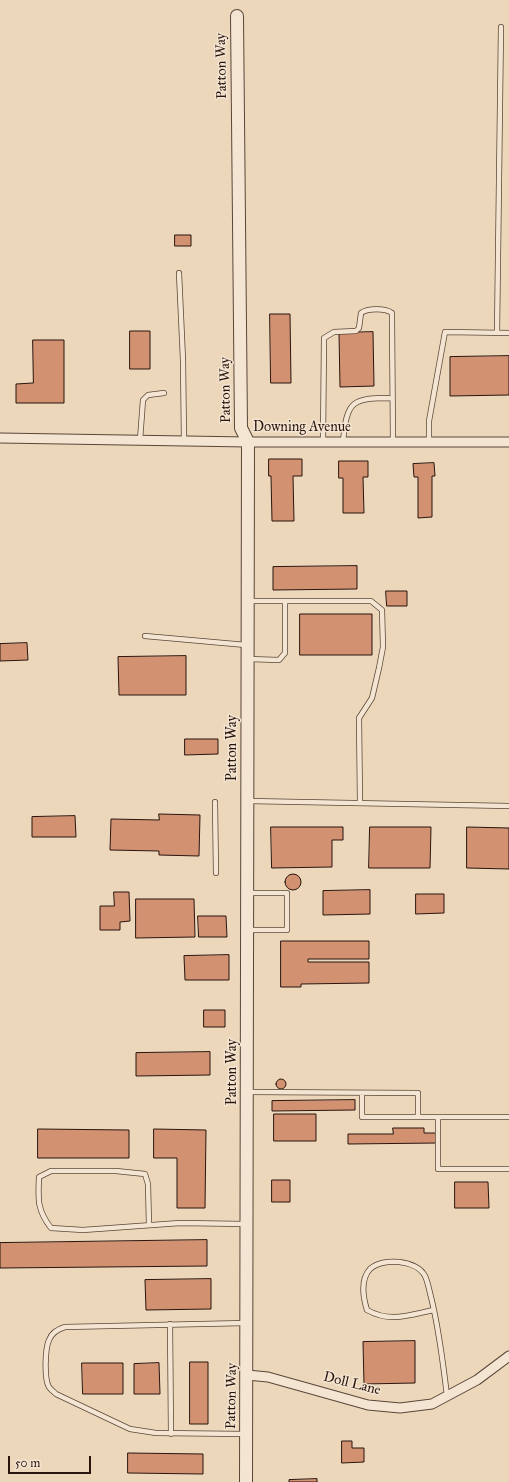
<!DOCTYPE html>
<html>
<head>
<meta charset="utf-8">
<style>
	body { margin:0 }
	#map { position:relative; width:509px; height:1482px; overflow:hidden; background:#ecd7ba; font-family:"IM FELL Great Primer",serif }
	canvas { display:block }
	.scale { position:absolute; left:8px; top:1456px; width:83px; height:18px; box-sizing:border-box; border:2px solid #29150e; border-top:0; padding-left:5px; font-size:12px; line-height:14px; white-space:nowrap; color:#29150e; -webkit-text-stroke:3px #f3e5d2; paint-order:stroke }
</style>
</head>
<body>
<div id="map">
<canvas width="509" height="1482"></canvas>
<div class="scale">50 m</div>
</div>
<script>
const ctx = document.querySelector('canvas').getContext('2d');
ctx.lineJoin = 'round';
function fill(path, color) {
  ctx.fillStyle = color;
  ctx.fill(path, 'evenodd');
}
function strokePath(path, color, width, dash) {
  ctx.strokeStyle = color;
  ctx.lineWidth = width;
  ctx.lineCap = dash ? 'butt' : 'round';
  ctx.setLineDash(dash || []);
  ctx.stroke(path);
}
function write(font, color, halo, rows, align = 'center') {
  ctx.font = font + ' "IM FELL Great Primer",serif';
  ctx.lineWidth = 3;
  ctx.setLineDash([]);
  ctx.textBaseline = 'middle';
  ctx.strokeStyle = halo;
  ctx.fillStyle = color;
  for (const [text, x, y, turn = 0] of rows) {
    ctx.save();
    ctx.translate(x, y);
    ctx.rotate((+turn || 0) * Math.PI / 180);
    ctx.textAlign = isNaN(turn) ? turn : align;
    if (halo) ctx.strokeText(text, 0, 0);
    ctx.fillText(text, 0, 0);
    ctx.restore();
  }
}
const building = new Path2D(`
	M175 235H191V246H175Z
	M270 314H290L291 383H271Z
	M130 331H150V369H130Z
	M373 332 374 386 340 387 339 333Z
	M33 340H64V403H16V384L33 383Z
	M509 356V395L450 396V357Z
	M269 459H302V476H293L294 521H272L271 476H269Z
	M339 461H368V477H363L364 513H343V478H339Z
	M434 463 435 476H432V517L418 518V477H414L413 464Z
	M357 566V589L273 590V567Z
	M386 591H407V606H387Z
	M300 614H372V655H300Z
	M27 643 28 660 0 661V644Z
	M186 656V695H119L118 657Z
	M185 739H218V754L185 755Z
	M159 814 200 815 199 856 159 855V851L110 850 111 819 159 820Z
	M75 816 76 837H32V817Z
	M271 827H343V840H332V867L272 868Z
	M370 827H431L430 868H369Z
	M467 827 509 828V869L467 868Z
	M285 882a8 8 0 1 1 16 0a8 8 0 1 1-16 0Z
	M370 890V914L323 915V891Z
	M114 892H129L130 921 120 922V930H100V906H114Z
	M416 894H444V913L416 914Z
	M136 899H194L195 937 136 938Z
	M198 916H226L227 937H199Z
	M281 941H369V959H308V962H369V983L301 984V987H281Z
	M229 955V980H185L184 956Z
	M204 1010H225V1027H204Z
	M210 1052V1075L136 1076V1053Z
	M276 1084a5 5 0 1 1 10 0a5 5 0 1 1-10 0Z
	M355 1100V1110L272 1111V1101Z
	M274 1114H316V1141H274Z
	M393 1128H424V1133H437V1143L348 1144V1134H393Z
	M38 1129 129 1130V1158H38Z
	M154 1129 206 1130 205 1208H177V1158H154Z
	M272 1180H290V1202H272Z
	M455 1182H488L489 1208H455Z
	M207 1240V1266L0 1268V1243Z
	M211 1279V1309L146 1310 145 1280Z
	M415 1341V1383L364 1384 363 1342Z
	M190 1362H208V1424H190Z
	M82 1363H123V1394H83Z
	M159 1363 160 1394H134V1364Z
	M342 1441H352V1448H364V1462L342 1463Z
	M128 1453 203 1454V1474L128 1473Z
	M317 1479V1482H289V1480Z`);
fill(building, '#d29171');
strokePath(building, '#29150e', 1);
const service = new Path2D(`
	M179 273 183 360 184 441
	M497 333 501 27
	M140 440 143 400 148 395 164 393
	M323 442 324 338 334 332 356 331 359 328 361 313C368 308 385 308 392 313V320L393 442
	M343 442C347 400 352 398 392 398
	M429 442V421L445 332 509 333
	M249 601H371L382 610 383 647 379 668 372 698 359 718 360 803
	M145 636 246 645
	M248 659 279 660 285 653V601
	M248 801 509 806
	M215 802 216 873
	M248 893H287V930H249
	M248 1092 418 1093V1117H509
	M362 1093V1117H418
	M438 1117V1169H509
	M149 1225 148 1184 145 1174 116 1171H51L39 1177C38 1199 37 1210 51 1228L83 1230 180 1223 246 1224
	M434 1310C409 1315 390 1323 367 1310 363 1297 360 1280 370 1269 383 1257 417 1260 425 1276 428 1282 429 1290 431 1297 439 1329 443 1362 447 1396
	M246 1323 65 1327C58 1329 52 1332 49 1340 45 1349 44 1379 49 1387 51 1390 54 1392 56 1394L130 1429 156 1433 246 1434
	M170 1324 171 1434`);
const minor = new Path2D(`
	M0 438 248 442H509
	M247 1375 268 1377 368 1405 400 1408 432 1404 477 1380 509 1356`);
const tertiary = new Path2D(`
	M237 16 241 428 248 442 246 1482`);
strokePath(service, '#5a4639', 6);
strokePath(minor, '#5a4639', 11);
strokePath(tertiary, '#5a4639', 14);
strokePath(service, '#f3e5d2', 4.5);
strokePath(minor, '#f3e5d2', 9);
strokePath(tertiary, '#f3e5d2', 12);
write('14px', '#29150e', '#f3e5d2', [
	["Patton Way",222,66,-91],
	["Patton Way",226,390,-91],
	["Downing Avenue",302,428],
	["Patton Way",233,748,-90],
	["Patton Way",233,1072,-90],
	["Doll Lane",352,1384,14],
	["Patton Way",232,1396,-89]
]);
</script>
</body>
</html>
